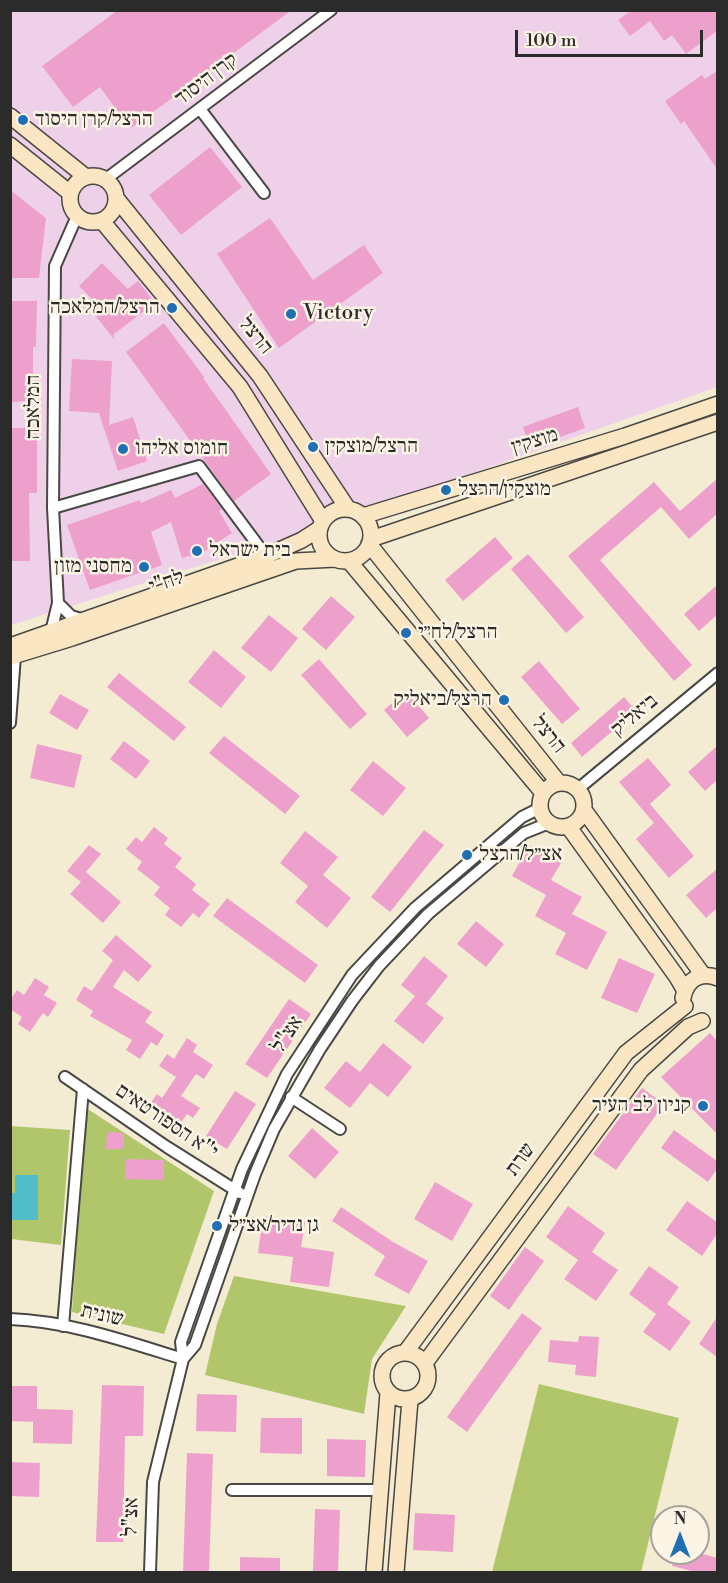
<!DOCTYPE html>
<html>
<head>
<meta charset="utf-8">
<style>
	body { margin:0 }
	#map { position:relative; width:728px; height:1583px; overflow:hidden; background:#f3ecd3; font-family:"Libre Bodoni",serif }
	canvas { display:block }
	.frame { position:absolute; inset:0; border:12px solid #2b2b2b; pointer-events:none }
	.north { position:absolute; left:650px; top:1505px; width:60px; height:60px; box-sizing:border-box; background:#fcf5e5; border:2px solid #a8a49b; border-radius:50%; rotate:0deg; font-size:16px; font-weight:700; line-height:24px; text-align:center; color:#2b2b2b }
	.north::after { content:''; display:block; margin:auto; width:21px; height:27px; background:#1f6fb2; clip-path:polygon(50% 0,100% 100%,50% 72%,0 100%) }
	.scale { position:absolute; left:515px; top:30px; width:188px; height:27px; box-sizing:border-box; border:3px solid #2b2b2b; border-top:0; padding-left:8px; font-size:18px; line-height:21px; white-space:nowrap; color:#2b2b2b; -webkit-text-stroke:4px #fcf5e5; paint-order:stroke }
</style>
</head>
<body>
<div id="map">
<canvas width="728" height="1583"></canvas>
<div class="frame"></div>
<div class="north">N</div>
<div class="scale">100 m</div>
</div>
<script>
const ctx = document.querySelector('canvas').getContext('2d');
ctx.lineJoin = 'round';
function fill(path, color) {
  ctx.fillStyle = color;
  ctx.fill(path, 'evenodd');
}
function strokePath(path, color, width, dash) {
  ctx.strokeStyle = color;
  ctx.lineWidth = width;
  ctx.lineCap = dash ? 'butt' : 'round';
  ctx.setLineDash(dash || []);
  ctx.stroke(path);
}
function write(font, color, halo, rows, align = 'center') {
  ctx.font = font + ' "Libre Bodoni","Frank Ruhl Libre",serif';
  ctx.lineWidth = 5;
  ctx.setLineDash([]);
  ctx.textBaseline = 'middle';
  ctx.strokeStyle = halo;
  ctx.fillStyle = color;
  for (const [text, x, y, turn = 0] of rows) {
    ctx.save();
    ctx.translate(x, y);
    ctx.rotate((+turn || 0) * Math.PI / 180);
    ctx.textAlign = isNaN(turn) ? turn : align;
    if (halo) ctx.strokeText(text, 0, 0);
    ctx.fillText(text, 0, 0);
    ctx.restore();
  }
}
fill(new Path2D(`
	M11 11H717V387L300 534 11 625Z`), '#eed0e8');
fill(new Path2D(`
	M86 1108 214 1191 164 1334 72 1312Z
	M10 1126 70 1130 61 1245 11 1239Z
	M234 1276 406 1306 372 1359 364 1414 205 1375 217 1324Z
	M539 1384 679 1418 641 1572H492Z`), '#b1c66b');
fill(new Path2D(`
	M15 1175H38V1220H11V1193H15Z`), '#50bdc9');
fill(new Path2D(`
	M118 10H292L130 129 100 87 73 107 42 66Z
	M632 10H715L717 14V31L686 54 672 35 664 41 650 21 630 36 618 20Z
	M717 71V169L684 121 681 124 665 101 702 75 705 79Z
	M210 147 242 187 181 235 149 195Z
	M10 190 46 218 39 278H10Z
	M270 218 313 280 364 245 383 273 279 348 217 254Z
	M102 263 128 289 138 281 155 303 114 334V339L94 314 102 309 79 286Z
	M10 301H37L36 347H33V401L10 402Z
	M164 323 204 377 203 378 271 474 234 501 126 352Z
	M72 359 112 361 109 425 133 417 147 461 118 471 99 413 69 411Z
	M578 407 585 428 530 448 523 427Z
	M10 428H37V493H29L30 561H10Z
	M717 479V514L689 539 661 507 600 560 692 665 674 681 568 556 654 482 680 511Z
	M203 484 222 509 219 511 232 533 203 552 182 558 171 522 151 532 162 565 90 590 67 525 140 500 141 503 171 490 175 498Z
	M495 537 513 558 463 601 445 580Z
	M528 554 584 617 566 633 511 569Z
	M717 585V615L699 631 684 614Z
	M331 596 355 617 326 650 302 629Z
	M269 615 298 638 271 672 241 648Z
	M214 650 246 677 221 708 188 682Z
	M319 659 367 714 350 729 301 675Z
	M539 661 580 709 562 724 521 677Z
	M119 673 186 727 174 741 107 687Z
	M406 691 429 718 407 737 384 710Z
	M60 694 89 710 77 730 49 713Z
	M624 697 636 711 582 757 571 743Z
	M224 736 300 796 285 814 209 753Z
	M124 741 150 761 136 779 110 759Z
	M37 744 82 755 74 788 30 778Z
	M717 746V780L705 791 688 772Z
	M648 758 671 785 650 804 694 856 669 878 636 839 654 823 619 782Z
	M373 761 406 788 383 816 350 790Z
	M154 827 168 838 164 844 182 858 175 867 196 884 192 890 210 904 199 918 193 913 181 927 165 915 170 908 154 895 160 887 137 869 142 862 126 849 136 837 142 842Z
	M424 830 444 845 390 912 371 897Z
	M305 831 338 857 323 875 351 898 327 928 295 902 308 886 280 863Z
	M89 845 101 854 86 872 121 902 103 923 70 894 81 882 67 871Z
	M529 845 561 863 551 880 582 897 572 914 607 932 587 970 555 954 566 933 535 916 546 895 512 876Z
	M717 869V908L706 918 686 895Z
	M227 898 318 965 305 983 213 916Z
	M476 921 504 944 486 967 457 944Z
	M116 935 152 966 138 982 124 970 113 987 152 1012 145 1022 164 1035 157 1046 151 1042 140 1059 126 1050 132 1040 90 1016 93 1011 76 1000 84 986 92 991 113 960 102 951Z
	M424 956 448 976 426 1004 444 1018 423 1044 394 1021 415 996 401 985Z
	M619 958 655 974 637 1013 601 998Z
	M35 978 49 987 44 995 57 1003 48 1017 43 1013 30 1032 18 1024 22 1017 10 1009V1000L17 990 24 995Z
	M289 999 311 1014 267 1078 245 1064Z
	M710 1033 717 1041V1134L661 1077Z
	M187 1038 197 1045 193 1052 213 1065 204 1079 196 1074 181 1096 200 1108 193 1118 187 1114 173 1134 164 1128 170 1119 149 1105 157 1094 162 1098 176 1077 159 1066 167 1054 174 1059Z
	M383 1043 412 1067 388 1097 370 1083 350 1108 324 1088 346 1061 360 1072Z
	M642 1088 664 1104 616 1170 593 1154Z
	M235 1091 256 1104 227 1149 206 1136Z
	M312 1128 339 1152 315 1179 288 1156Z
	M674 1130 717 1161V1169L708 1182 661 1148Z
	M107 1132 124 1133V1149H106Z
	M126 1159 164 1160V1180L125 1179Z
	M435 1182 473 1204 452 1241 414 1219Z
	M687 1201 717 1222V1234L702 1256 666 1230Z
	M568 1206 605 1233 592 1252 618 1270 596 1301 564 1279 578 1260 546 1237Z
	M341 1207 393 1242 428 1261 409 1294 374 1275 385 1256 332 1221Z
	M263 1216 305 1222 301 1247 334 1252 329 1287 290 1282 293 1257 258 1253Z
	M525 1247 544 1261 509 1310 490 1296Z
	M649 1266 679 1287 667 1304 691 1322 670 1351 643 1332 656 1314 629 1294Z
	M522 1313 542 1328 467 1432 447 1417Z
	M717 1317V1357L699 1344Z
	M579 1336 599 1337 596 1377 575 1375 576 1365 548 1362 550 1340 578 1342Z
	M102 1385 144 1386 143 1436H125L123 1542H96Z
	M10 1386H37V1409L73 1410 72 1444 33 1443V1422L10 1421Z
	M197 1394 237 1395 236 1432 196 1431Z
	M261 1418H302V1454L260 1453Z
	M327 1439 366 1440 365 1477 327 1476Z
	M187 1453 213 1454 209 1572H183Z
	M10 1462 40 1463 39 1497 10 1496Z
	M315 1509 340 1510 338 1572H313Z
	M415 1513 455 1515 453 1552 413 1550Z
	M676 1553H700L717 1558V1572H695L672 1566Z
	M240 1557 280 1558V1572H240Z`), '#eea0cd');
const street = new Path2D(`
	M200 109 264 193
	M106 179 331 10
	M53 508 199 466 266 556
	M58 603 71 616 84 620
	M54 636 51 632 58 603 53 508 55 266 77 216
	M10 723 15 656 12 652
	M578 789 718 673
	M65 1077 167 1147 240 1193
	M291 1097 340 1129
	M10 1319C69 1321 128 1342 183 1359
	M63 1326 83 1089
	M183 1359 195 1345 255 1174 274 1129 320 1049 352 1001 379 966 428 914 524 833 549 823
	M232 1490H380
	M150 1572 153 1482 183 1359 181 1342 242 1169 287 1074 352 975 415 908 522 817 540 808`);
const secondary = new Path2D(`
	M10 116 86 177
	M10 145 70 193
	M70 199a23 23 0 1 1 46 0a23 23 0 1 1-46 0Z
	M116 198 260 376 348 509
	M102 221 240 387 323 521
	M319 535a26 26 0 1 1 52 0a26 26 0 1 1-52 0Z
	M363 516 625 436 718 404
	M371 539 718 422
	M369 544 559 783
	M349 561 543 793
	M10 646 266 556 302 540 319 529
	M10 657 72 638 296 561 335 559
	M540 805a22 22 0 1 1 44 0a22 22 0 1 1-44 0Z
	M584 810 703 975
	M568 826 677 977 685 991
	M683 998C686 980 700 971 718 978
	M382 1376a23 23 0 1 1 46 0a23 23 0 1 1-46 0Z
	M405 1353 626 1053 685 1006
	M425 1363 641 1070 688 1027 702 1021
	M374 1572 388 1393
	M396 1572 410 1400`);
strokePath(street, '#494844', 14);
strokePath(secondary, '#494844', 18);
strokePath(street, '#fff', 10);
strokePath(secondary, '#fbe6c4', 15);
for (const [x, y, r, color] of [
	[23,120,6,"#1f6fb2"],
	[172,308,6,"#1f6fb2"],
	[291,314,6,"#1f6fb2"],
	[313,447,6,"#1f6fb2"],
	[123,449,6,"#1f6fb2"],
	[446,490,6,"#1f6fb2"],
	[197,551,6,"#1f6fb2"],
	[144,567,6,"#1f6fb2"],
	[406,633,6,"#1f6fb2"],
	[504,700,6,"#1f6fb2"],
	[467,855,6,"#1f6fb2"],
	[703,1106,6,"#1f6fb2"],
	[217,1226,6,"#1f6fb2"]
]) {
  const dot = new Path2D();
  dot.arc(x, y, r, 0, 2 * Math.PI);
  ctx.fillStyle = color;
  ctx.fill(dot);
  strokePath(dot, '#fcf5e5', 2);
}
write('21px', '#2b2b2b', '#fcf5e5', [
	["קרן היסוד",207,80,-37],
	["הרצל",255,336,51],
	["המלאכה",34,407,-90],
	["מוצקין",535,442,-17],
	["לח\"י",167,583,-19],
	["ביאליק",635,716,-40],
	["הרצל",548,735,51],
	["אצ\"ל",288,1035,-57],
	["י''א הספורטאים",166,1122,34],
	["שרת",521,1160,-54],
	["שונית",102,1316,13],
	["אצ\"ל",132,1517,-88]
]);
write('21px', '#2b2b2b', '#fcf5e5', [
	["הרצל/קרן היסוד",35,120],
	["הרצל/המלאכה",160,308,"right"],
	["Victory",303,314],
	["הרצל/מוצקין",325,447],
	["חומוס אליהו",135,449],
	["מוצקין/הרצל",458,490],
	["בית ישראל",209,551],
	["מחסני מזון",132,567,"right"],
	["הרצל/לח״י",418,633],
	["הרצל/ביאליק",492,700,"right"],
	["אצ״ל/הרצל",479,855],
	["קניון לב העיר",691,1106,"right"],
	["גן נדיר/אצ״ל",229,1226]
], 'left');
</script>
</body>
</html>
